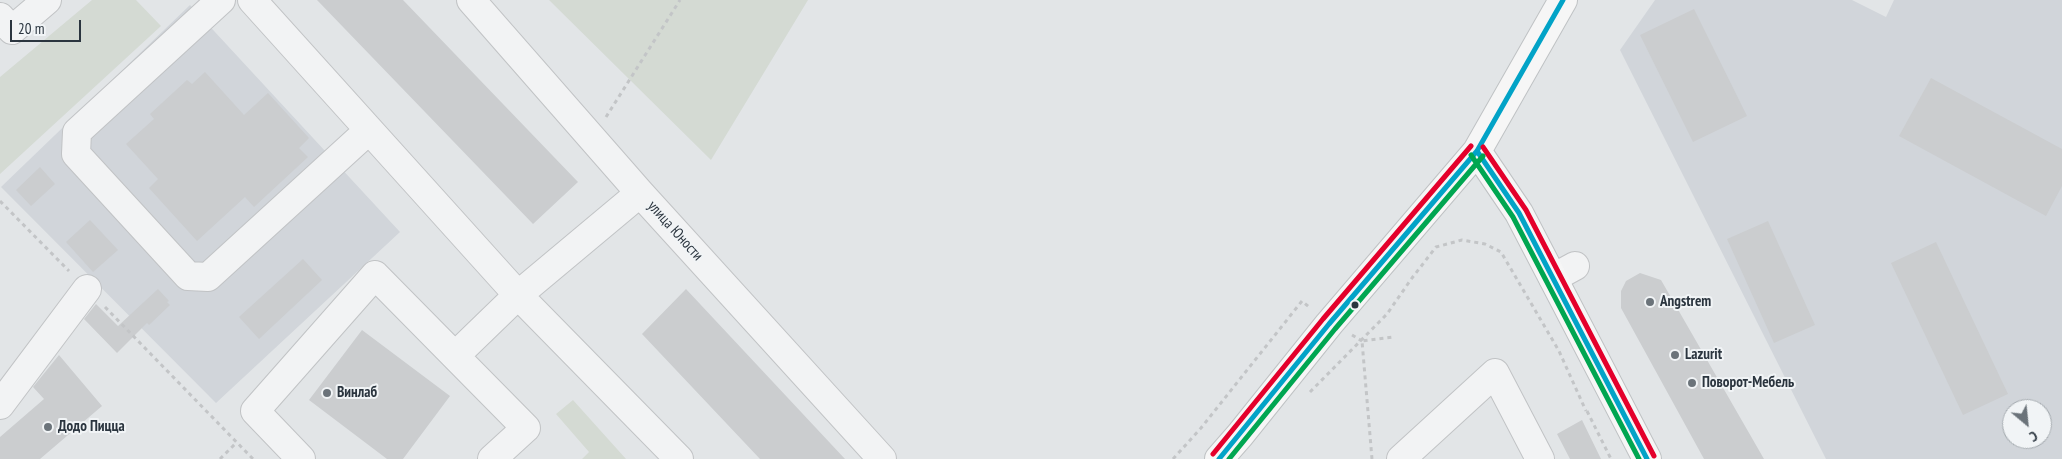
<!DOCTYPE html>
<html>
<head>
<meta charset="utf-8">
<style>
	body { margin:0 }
	#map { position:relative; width:2062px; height:459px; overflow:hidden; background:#e2e5e7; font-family:"PT Sans Narrow",sans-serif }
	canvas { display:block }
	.north { position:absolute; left:2002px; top:399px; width:50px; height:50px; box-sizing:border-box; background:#f1f4f6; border:1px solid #a2a8ad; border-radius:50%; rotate:152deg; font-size:14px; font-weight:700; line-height:20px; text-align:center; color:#2b353f }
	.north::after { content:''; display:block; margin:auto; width:18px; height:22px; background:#6b737a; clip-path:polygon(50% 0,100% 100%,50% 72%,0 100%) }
	.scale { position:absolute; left:10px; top:20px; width:71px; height:22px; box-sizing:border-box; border:2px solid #2b353f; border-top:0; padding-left:6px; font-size:15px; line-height:18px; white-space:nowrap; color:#2b353f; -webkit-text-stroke:4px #f1f4f6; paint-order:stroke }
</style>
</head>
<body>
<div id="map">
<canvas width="2062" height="459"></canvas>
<div class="north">С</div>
<div class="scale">20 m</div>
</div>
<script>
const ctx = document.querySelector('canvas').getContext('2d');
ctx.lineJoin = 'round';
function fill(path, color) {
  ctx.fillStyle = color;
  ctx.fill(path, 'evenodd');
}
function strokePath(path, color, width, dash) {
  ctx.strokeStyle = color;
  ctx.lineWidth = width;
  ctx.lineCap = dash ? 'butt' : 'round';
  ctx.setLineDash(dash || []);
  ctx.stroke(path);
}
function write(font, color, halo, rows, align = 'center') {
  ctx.font = font + ' "PT Sans Narrow",sans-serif';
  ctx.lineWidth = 4;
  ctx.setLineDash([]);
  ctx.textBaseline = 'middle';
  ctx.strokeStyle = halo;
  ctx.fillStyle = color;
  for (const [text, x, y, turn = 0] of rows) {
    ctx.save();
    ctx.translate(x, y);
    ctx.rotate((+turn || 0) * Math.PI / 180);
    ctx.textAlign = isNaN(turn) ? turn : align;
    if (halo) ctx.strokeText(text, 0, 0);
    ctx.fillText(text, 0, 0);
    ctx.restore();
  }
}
fill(new Path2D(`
	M1655 0H1852L1886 17 1894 0H2062V459H1826L1620 50ZM2012 409H2042V439H2012Z
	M190 5 400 232 216 403 1 187Z`), '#d1d5da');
fill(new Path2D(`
	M92 0H136L161 26 0 174V77Z
	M549 0H808L711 160Z
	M573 400 626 459H582L589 452 556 414Z`), '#d4dad3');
fill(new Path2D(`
	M317 0H403L578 182 533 224Z
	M1694 9 1747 116 1693 142 1640 35Z
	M205 72 244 115 268 93 309 138 299 148 308 157 254 207 245 197 197 241 149 188 158 179 126 144 154 119 150 114 187 80 192 84Z
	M1931 78 2062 149V186L2046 216 1899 136Z
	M40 167 55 184 31 206 16 190Z
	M90 220 118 250 93 272 66 242Z
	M1768 221 1815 325 1774 343 1727 239Z
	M1936 242 2008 394 1963 415 1891 263Z
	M303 259 322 280 259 339 239 317Z
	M1640 273 1661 280 1764 459H1704L1621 308V291L1626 281Z
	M158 289 169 301 167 302 170 305 149 325 147 323 117 353 84 319 96 304 118 326Z
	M686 289 845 459H760L642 334Z
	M362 330 450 396 403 459H387L309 400Z
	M59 355 102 406 40 459H0V437L44 399 33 387Z
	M1582 420 1601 459H1570L1557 434Z`), '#cbcdcf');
const minor = new Path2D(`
	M221 0 77 132 76 154 188 276 208 277 369 130
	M252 0 518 295 679 459
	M471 0 640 193 882 459
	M0 17 12 30 47 0
	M1553 278 1575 266
	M456 355 518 295 640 193
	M0 405 87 289
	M301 459 255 411 375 275 526 428 492 459
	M1401 459 1495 373 1540 459`);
const major = new Path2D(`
	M1477 151 1519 213 1647 459
	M1219 459 1240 435 1329 324 1477 151 1563 0`);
strokePath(minor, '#c1c3c5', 30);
strokePath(major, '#bfc2c4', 30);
strokePath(new Path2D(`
	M606 117 680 0
	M0 201 69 271
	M105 307 253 459
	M1352 335 1362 341
	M1310 392 1387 314 1412 278 1436 247 1462 240 1485 244 1501 252 1559 351 1586 411
	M1587 411 1611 459
	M220 459 237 442
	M1173 459 1201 428 1302 301 1309 307
	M1372 459 1362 341 1393 337`), '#c3c5c7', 3, [4, 4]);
strokePath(minor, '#f2f3f4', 28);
strokePath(major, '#f6f6f6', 28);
strokePath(new Path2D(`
	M1477 151 1519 213 1647 459
	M1219 459 1329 324 1477 151 1563 0`), '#02a3c7', 5);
strokePath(new Path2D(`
	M1471 155 1513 217 1639 459
	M1229 459 1335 329 1483 156`), '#00a651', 5);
strokePath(new Path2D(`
	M1483 147 1526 210 1654 456
	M1213 454 1323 319 1471 146`), '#e4002b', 5);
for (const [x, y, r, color] of [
	[1650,302,5,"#6b737a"],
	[1355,305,4.5,"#2b353f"],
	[1675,355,5,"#6b737a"],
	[1692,383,5,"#6b737a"],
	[327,393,5,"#6b737a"],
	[48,427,5,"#6b737a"]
]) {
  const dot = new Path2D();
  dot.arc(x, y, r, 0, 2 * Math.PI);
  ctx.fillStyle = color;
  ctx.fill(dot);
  strokePath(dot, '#f1f4f6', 2);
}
write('15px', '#2b353f', '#f1f4f6', [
	["улица Юности",675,231,48]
]);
write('bold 15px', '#2b353f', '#f1f4f6', [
	["Angstrem",1660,302],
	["Lazurit",1685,355],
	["Поворот-Мебель",1702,383],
	["Винлаб",337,393],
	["Додо Пицца",58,427]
], 'left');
</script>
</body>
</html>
